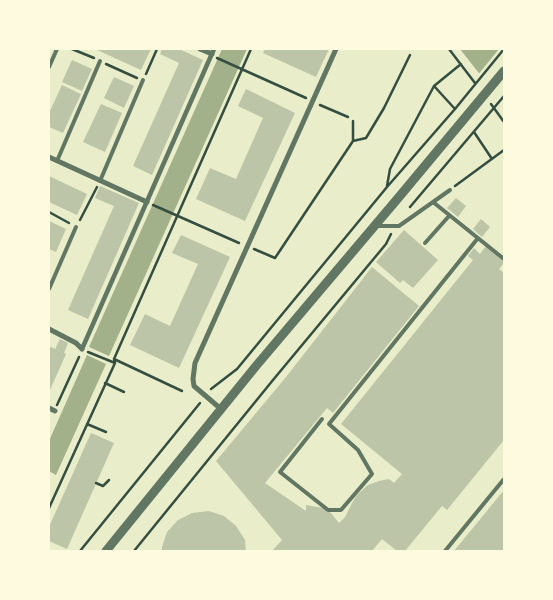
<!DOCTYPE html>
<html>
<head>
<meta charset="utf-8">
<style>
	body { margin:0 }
	#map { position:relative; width:553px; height:600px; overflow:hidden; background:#e9edc9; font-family:Montserrat,sans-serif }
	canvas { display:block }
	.frame { position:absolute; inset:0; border:50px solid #fefae0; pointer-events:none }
</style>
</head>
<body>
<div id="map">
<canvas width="553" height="600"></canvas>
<div class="frame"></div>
</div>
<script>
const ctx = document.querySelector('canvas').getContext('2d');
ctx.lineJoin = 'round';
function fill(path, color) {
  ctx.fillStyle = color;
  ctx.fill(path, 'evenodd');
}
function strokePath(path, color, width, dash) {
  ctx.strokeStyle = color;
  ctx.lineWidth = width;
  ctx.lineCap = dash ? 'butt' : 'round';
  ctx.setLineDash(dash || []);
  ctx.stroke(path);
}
fill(new Path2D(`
	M222 49H247L109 356 89 347Z
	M460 49H504V105Z
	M87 355 106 364 56 475 49 471V441Z`), '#a3b18a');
fill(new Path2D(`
	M499 49H504V102L501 105 477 76Z`), '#e9edc9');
fill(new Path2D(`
	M95 49H151L141 70Z
	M162 49H179L203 60 152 175 133 166 179 63 160 54Z
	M265 49H329L316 77 263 53Z
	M72 60 92 69 82 91 62 82Z
	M114 77 134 86 124 108 104 98Z
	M62 85 81 94 63 133 49 127V113Z
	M246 89 295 113 245 221 196 199 210 168 236 179 263 118 238 106Z
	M101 104 122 113 105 152 83 142Z
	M49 176 87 194 77 215 49 202Z
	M100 186 139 203 88 319 68 310 114 206 95 198Z
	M456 198 466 206 458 217 447 208Z
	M481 219 490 227 482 237 473 229Z
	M49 221 66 229 56 252 49 249Z
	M404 230 438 260 413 288 403 280 400 283 376 262Z
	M181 235 230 257 179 368 130 345 145 314 170 326 198 264 172 253Z
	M486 246 504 261V263L499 269 504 273V440L447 510 442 506 405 551H397L382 539 372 551H272L282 540 216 461 286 377 372 267 419 306 333 413 327 408 265 483 306 511V505L323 508 331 513 339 523 345 517 352 503 357 495 368 485 379 481 389 479 394 483 402 474 341 424 473 260 468 256 474 248 480 254Z
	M60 339 68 343 64 353 66 354 49 392V346L55 349Z
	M91 433 114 443 67 549 49 541V527Z
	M504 490V551H454Z
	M209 511 224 516 236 526 245 540 246 551H162V547L167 532 178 520 192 513Z`), '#bcc5a7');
strokePath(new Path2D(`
	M72 49 94 58
	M449 49 475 83
	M217 58 306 98
	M106 64 137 78
	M146 74 157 49
	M434 86 455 109
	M491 104 504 122
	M320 105 348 117
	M474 132 492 159
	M353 141 366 138 384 108 410 55
	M387 186 390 169 434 86 461 64
	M455 186 504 150
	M153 205 239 243
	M410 207 504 96
	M49 212 69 223
	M80 220 97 187
	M254 249 275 258 353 141V121
	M88 352 115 363
	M114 359 182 391
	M105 383 124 392
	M211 389 237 369 387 187 455 109 504 49
	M57 405 79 357
	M87 424 106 432
	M96 483 103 486 109 480
	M49 508 115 363 114 359 251 49
	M80 551 200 403
	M134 551 273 380 386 244 391 234`), '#344e41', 2.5);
strokePath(new Path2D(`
	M49 67 57 49
	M57 161 100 61
	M100 181 143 80
	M433 202 504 259
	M377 226H399L450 190
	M425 243 449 216
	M49 289 76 227
	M322 419 280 472 328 510H341L372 474 358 450 329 424 478 238
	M445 551 504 479`), '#617663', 4);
strokePath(new Path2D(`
	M82 349 214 49`), '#617663', 4.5);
strokePath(new Path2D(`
	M200 49 212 54
	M49 157 147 202
	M49 329 76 343 82 349
	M49 408 55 411
	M221 409 194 386 193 379 195 363 336 49`), '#617663', 5);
strokePath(new Path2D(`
	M106 551 256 366 399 197 504 71`), '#617663', 9);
</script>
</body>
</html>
